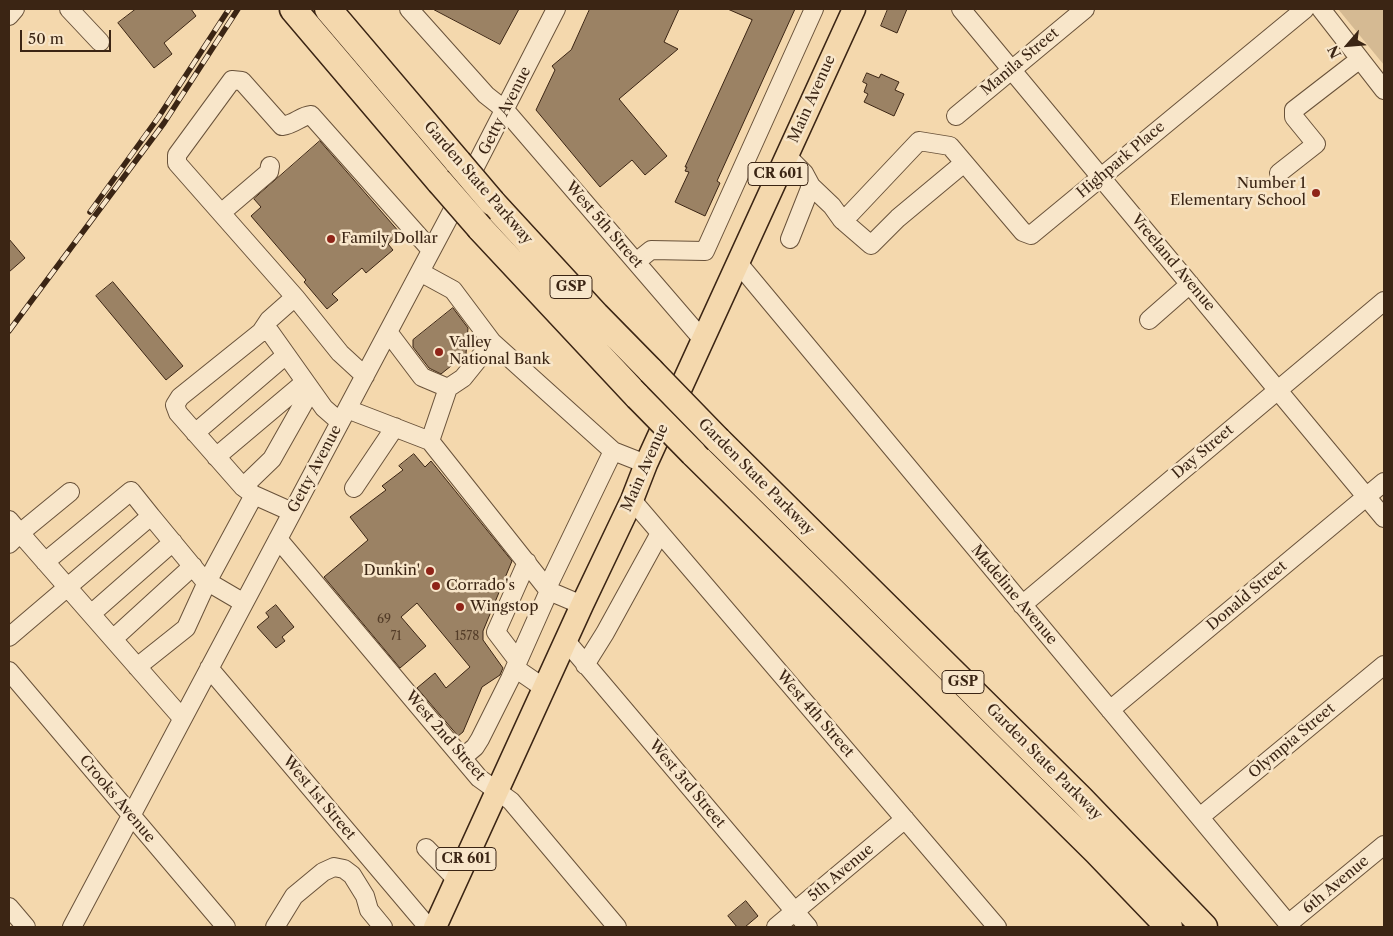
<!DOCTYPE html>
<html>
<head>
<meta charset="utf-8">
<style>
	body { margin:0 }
	#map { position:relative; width:1393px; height:936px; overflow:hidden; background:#f4d8ad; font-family:"Libre Caslon Text",serif }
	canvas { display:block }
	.frame { position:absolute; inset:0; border:10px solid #3b2514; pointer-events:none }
	.north { position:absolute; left:1323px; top:20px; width:50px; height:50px; -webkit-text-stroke:4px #f8e6ca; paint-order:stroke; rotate:243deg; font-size:14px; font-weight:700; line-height:20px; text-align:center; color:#3b2514 }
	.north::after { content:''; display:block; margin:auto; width:18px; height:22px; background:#3b2514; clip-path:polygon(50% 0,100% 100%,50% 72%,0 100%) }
	.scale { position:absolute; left:20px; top:30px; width:91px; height:22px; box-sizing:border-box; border:2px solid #3b2514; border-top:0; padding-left:6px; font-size:15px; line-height:18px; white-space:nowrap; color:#3b2514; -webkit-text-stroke:4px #f8e6ca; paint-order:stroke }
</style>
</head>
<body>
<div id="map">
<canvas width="1393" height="936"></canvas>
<div class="frame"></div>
<div class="north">N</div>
<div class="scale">50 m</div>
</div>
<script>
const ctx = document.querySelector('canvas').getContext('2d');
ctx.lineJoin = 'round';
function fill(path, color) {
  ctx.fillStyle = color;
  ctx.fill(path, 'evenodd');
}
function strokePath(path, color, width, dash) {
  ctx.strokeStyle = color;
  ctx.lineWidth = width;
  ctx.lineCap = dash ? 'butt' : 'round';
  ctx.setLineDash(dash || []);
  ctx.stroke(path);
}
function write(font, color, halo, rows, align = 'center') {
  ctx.font = font + ' "Libre Caslon Text",serif';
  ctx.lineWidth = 5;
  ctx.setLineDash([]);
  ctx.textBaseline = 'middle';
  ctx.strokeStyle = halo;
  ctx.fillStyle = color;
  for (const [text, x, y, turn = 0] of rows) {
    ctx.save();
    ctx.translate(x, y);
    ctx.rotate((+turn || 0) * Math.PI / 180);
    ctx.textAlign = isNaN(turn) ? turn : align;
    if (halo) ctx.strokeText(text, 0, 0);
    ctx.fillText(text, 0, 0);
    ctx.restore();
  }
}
fill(new Path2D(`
	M1338 9H1384V65Z`), '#d5ba93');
const building = new Path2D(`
	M136 9H191L196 16 164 43 172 54 154 68 118 23Z
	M433 9H519L500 44Z
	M590 9H679L664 42 678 49 619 99 667 156 645 175 632 160 600 187 536 110 555 70 552 66 571 50Z
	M728 9H795L717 181 720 183 705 216 675 202 689 172 685 171 687 167H685L752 20Z
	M888 9H907L897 33 881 26Z
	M867 73 879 78 881 74 899 82 895 90 904 94 894 116 864 102 868 94 864 92 867 84 863 82Z
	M320 141 400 233 388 244 393 250 366 273 362 268 332 294 338 300 327 309 304 282 306 280 251 216 261 207 254 199Z
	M9 239 25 258 9 272Z
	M113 282 183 366 166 380 96 296Z
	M453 308 468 328 466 354 441 374 429 368 413 347V340Z
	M414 454 425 467 431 461 512 561 483 631V640L503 668 500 675 482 687 463 732 458 736 417 688 435 673 446 688 470 667 417 603 401 617 426 646 400 668 324 577 368 540 350 517 386 490 382 486 403 470 399 466Z
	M276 605 294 627 282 637 285 641 276 648 257 627 269 617 266 613Z
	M746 901 758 916 745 927H737L728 916Z`);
fill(building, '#9b8264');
strokePath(building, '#3b2514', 1);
const minor = new Path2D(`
	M69 9 100 42
	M409 9 486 95 505 110 703 340
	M961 9 1384 518
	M1321 9 1384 90
	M9 16 15 9
	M956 116 1085 9
	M787 156 804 173 811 186 790 239
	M964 163 898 218 871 245 842 220 851 213 919 141 950 146 1023 232 1031 235 1305 9
	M1279 173 1316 144 1294 117V110L1360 59
	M811 186 832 206 842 220
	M221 213 269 172 270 166
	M636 262 651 250 705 251 814 9
	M738 263 1291 927
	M420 272 453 290 492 342 613 451 547 588
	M295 297 340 353 365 376
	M1149 320 1190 284
	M261 332 269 320 295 297 177 163V155L232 80 242 81 282 126C296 124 300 116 311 115L431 250
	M388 332 422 377 448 388 463 378 492 342
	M347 409 430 441 549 591 582 605
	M195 433 286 355
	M430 441 448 388
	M613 451 646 464
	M216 457 305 382
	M243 487 272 459 311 390
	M354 488 395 427
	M632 500 997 927
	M292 512 254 495 243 487 178 413 175 405 180 397 261 332H270L324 408 340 422
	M9 520 20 533 70 492
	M278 539 479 778 511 801 617 927
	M9 544 20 533 182 718
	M45 562 131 491 151 516
	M1022 605 1384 301
	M91 614 173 542
	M9 637 151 516 203 579 244 603
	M113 639 193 566
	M566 641 808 927
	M518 661 496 632 527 562
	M585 665 605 633 660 533
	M137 667 186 628 207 582 254 495
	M209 668 428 927
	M515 668 544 688
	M9 671 226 927
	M1110 710 1384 482
	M462 758 475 747 480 739 510 679 549 591
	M1200 817 1384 665
	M426 848 457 880
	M9 907 26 927
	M1288 924 1384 845
	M72 927 457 202 556 9
	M275 927 294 896 323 872 334 867 344 869 352 875 365 896 369 910 383 927
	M776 927 905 819`);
const major = new Path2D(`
	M435 927 582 605 632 500 646 464 854 9`);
const highway = new Path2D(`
	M293 9 440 182
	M328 9 458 162
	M492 202 596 315 651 371
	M480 228 638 397
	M718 440 1081 799 1204 927
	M693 453 1097 852 1169 927`);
strokePath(minor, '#69523a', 20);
strokePath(major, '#3b2514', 25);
strokePath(highway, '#3b2514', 29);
strokePath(minor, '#f8e6ca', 18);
strokePath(major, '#f4d8ad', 22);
strokePath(highway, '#f4d8ad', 26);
const rail = new Path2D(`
	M90 212 158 118 229 9
	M9 331 164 123 238 9`);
strokePath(rail, '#3b2514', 5.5);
strokePath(rail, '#f8e6ca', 4, [11]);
const highwayBridge = new Path2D(`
	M458 162 492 202
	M440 182 480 228
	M651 371 718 440
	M638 397 693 453`);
strokePath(highwayBridge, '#3b2514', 29, []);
strokePath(highwayBridge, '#f4d8ad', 26);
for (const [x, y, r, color] of [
	[1316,193,5,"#8f2418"],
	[331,239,5,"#8f2418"],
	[439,352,5,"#8f2418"],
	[430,571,5,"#8f2418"],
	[436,586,5,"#8f2418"],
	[460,607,5,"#8f2418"]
]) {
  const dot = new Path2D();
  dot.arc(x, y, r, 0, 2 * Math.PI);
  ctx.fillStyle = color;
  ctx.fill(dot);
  strokePath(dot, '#f8e6ca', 2);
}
write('12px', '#533c28', null, [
	["69",384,620],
	["71",396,637],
	["1578",467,637]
]);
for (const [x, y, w] of [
	[778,174,60],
	[571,287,42],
	[963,682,42],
	[466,859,60]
]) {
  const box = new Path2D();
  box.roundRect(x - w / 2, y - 11.5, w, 23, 4);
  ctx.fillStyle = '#f8e6ca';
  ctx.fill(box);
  strokePath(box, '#3b2514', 1);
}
write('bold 14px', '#3b2514', null, [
	["CR 601",778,174],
	["GSP",571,287],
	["GSP",963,682],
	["CR 601",466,859]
]);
write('15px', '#3b2514', '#f8e6ca', [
	["Manila Street",1020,62,-40],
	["Main Avenue",812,99,-66],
	["Getty Avenue",505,111,-63],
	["Highpark Place",1121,160,-40],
	["Garden State Parkway",478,183,49],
	["West 5th Street",604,225,49],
	["Vreeland Avenue",1173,263,50],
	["Day Street",1203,452,-40],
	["Main Avenue",645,468,-66],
	["Getty Avenue",315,469,-62],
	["Garden State Parkway",756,477,45],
	["Madeline Avenue",1014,595,50],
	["Donald Street",1247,596,-40],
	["West 4th Street",815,714,49],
	["West 2nd Street",445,736,49],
	["Olympia Street",1292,741,-40],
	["Garden State Parkway",1044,762,45],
	["West 3rd Street",687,784,50],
	["West 1st Street",319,798,50],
	["Crooks Avenue",117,799,50],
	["5th Avenue",841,873,-40],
	["6th Avenue",1336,885,-40]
]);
write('15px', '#3b2514', '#f8e6ca', [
	["Number 1",1306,184,"right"],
	["Elementary School",1306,201,"right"],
	["Family Dollar",341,239],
	["Valley",449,343],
	["National Bank",449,360],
	["Dunkin'",420,571,"right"],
	["Corrado's",446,586],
	["Wingstop",470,607]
], 'left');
</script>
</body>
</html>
